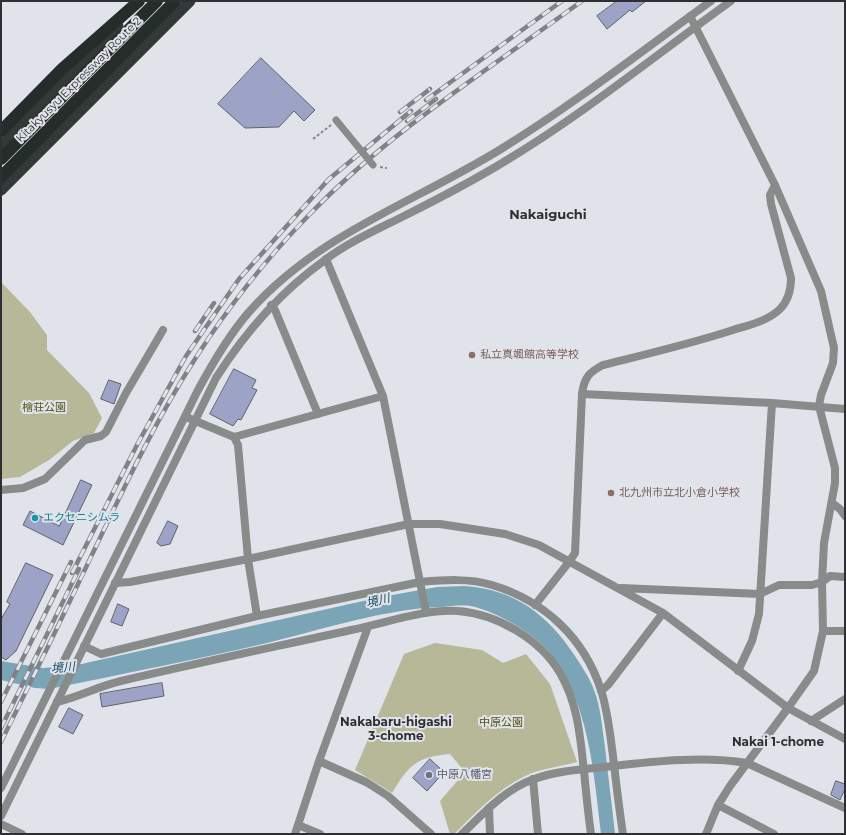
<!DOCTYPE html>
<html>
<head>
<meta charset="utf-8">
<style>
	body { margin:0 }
	#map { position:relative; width:846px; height:835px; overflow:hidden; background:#e1e3eb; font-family:Montserrat,sans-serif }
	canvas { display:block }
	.frame { position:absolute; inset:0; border:2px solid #2e2f32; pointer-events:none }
</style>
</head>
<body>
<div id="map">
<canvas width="846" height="835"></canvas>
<div class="frame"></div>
</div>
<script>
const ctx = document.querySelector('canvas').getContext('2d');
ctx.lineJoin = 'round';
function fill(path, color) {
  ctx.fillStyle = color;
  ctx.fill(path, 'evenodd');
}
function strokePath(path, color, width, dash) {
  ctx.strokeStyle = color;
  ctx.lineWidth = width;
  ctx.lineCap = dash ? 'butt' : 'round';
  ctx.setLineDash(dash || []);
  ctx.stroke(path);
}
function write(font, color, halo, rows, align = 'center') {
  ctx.font = font + ' Montserrat,"Noto Sans JP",sans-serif';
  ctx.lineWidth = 4;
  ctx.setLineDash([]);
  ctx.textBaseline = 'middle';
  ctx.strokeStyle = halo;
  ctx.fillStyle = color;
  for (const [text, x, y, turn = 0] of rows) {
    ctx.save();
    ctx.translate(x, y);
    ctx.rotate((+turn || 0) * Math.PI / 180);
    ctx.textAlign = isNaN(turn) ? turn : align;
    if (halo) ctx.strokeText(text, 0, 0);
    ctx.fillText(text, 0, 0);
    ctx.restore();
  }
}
fill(new Path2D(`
	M1 282 30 312 47 335V350L89 393 102 418 94 433 73 441 49 460 20 477 1 479Z
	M435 643 482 650 503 663 526 654 550 684 577 762C562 766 546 768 532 773 500 786 478 811 454 834H450L440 801 465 772 450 754C416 757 409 765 392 793L355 770 404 654Z`), '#b6b898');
fill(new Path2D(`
	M464 586C515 589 548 615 575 656 582 667 590 678 594 690 601 708 602 728 605 747 608 776 612 805 615 834H601C594 774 589 702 550 653 534 633 497 612 471 606 462 605 451 606 442 607 384 609 324 629 267 643 195 660 122 674 49 689L35 688 1 680V661L43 668 77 665 381 597 437 587Z`), '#7ba5b6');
const building = new Path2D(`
	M617 1H646L632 12 630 10 607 29 597 16Z
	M261 58 315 110 304 121 294 111 279 127 245 128 218 104Z
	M234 369 256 380 252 388 257 390 241 420 238 419 233 426 210 414Z
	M109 380 121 384 114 404 101 399Z
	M81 480 92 485 63 545 23 525 30 511 59 526Z
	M168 521 178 526 170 544 161 546 157 543Z
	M26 563 53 575 16 651 6 660 1 657V619L10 604 7 602Z
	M118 604 129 609 122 626 111 622Z
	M162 683 164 696 102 707 100 694Z
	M69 708 83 715 73 734 59 727Z
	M430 759 444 772 427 791 413 778Z
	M836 781 845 784V789L840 800 831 795Z`);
fill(building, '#9ca3c7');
strokePath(building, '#606168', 1);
strokePath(new Path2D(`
	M313 139 331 125
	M380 167 387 168`), '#888a8f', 2, [3, 2]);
strokePath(new Path2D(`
	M690 16 775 185 821 291 834 348 833 363 821 395 819 406 835 468V483L824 543 822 582 823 631 814 671 788 708 730 786 718 805 706 834
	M775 185 770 195 771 204 791 278C791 289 789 300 780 309 768 321 749 325 733 330 690 344 647 354 603 365 589 372 584 378 582 394L772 403 845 409
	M326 259 383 396 426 612
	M271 305 275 310 318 414
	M186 417 234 437 238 445 248 559 257 616
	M234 437 383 396
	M1 490 23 488 45 479 85 440 101 436 106 432 126 393 163 330
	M832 503 840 509 845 516
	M115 583 130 582 248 559 409 524H440L505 534 539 545 663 613 788 708 845 739
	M621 588 760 594 779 585H812L822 582 830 576 845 577
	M535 605 569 562
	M823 631H845
	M84 646 101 654 257 616 420 582C444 580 469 578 492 585 545 601 584 638 601 690 608 712 610 734 613 756 616 782 619 808 623 834
	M738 671 752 641 759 614 772 403
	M601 691 608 685 663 613
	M57 702C79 697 99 686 121 681 197 663 274 647 351 630 386 623 422 609 458 611 497 614 540 639 560 673 578 704 580 736 584 771 586 792 588 813 591 834
	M811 721 845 699
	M319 761 366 782 388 796 431 834
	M533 779 538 834
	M718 805 774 834
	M489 808 490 834
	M1 824 22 834
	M298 825 320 834
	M295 834 319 761 368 627`), '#878b8a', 8);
strokePath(new Path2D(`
	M569 562 575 553 582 394
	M1 788 197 392C212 364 228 336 249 312 319 233 414 203 501 149 574 104 642 51 711 1
	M1 816 216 378C246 331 280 292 325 260 349 242 376 230 402 217 438 199 473 181 507 160 585 113 657 54 731 1
	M462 834C483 814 505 789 534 779 559 770 588 769 614 766 656 761 705 756 747 763L845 808`), '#878b8a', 8);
strokePath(new Path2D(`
	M1 146 118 26
	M1 190 190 1`), '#323937', 11);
strokePath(new Path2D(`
	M1 131 62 69 139 1
	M1 159 157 1
	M1 177 175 1`), '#252d2b', 12);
const rail = new Path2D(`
	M426 100 562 1
	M400 112 430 89
	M407 121 436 99
	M195 331 214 303
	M72 573 138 443 186 356 239 279 329 179 411 111
	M1 702 71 562
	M1 728 79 569
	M1 742C35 674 68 606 100 538 129 477 159 415 195 359 228 307 266 259 309 215 389 132 489 69 582 1`);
strokePath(rail, '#818287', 4.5);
strokePath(rail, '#e1e3eb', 3, [9]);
strokePath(new Path2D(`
	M336 120 373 165`), '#878b8a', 7);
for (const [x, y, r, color] of [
	[472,355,4,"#8d6e63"],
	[611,493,4,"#8d6e63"],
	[35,518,4,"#0f9aa8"],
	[429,775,4,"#6b7280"]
]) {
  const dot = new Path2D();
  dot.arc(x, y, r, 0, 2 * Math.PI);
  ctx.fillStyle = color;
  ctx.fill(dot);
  strokePath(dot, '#e1e3eb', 1.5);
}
write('11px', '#2e2f32', '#e1e3eb', [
	["Kitakyusyu Expressway Route 2",79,80,-45]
]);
write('11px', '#785e54', '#e1e3eb', [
	["私立真颯館高等学校",480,355],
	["北九州市立北小倉小学校",619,493]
], 'left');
write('11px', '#525416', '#e1e3eb', [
	["檜荘公園",44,408],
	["中原公園",501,723]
]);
write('11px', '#0d838f', '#e1e3eb', [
	["エクセニシムラ",43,518]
], 'left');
write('11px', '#5b616d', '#e1e3eb', [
	["中原八幡宮",437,775]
], 'left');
write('italic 12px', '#124c5f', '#e1e3eb', [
	["境川",378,601,-13],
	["境川",63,668,-5]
]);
write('bold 12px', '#2e2f32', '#e1e3eb', [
	["Nakabaru-higashi",396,722],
	["3-chome",396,736],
	["Nakai 1-chome",778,742]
]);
write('bold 13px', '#2e2f32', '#e1e3eb', [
	["Nakaiguchi",548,215]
]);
</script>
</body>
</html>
